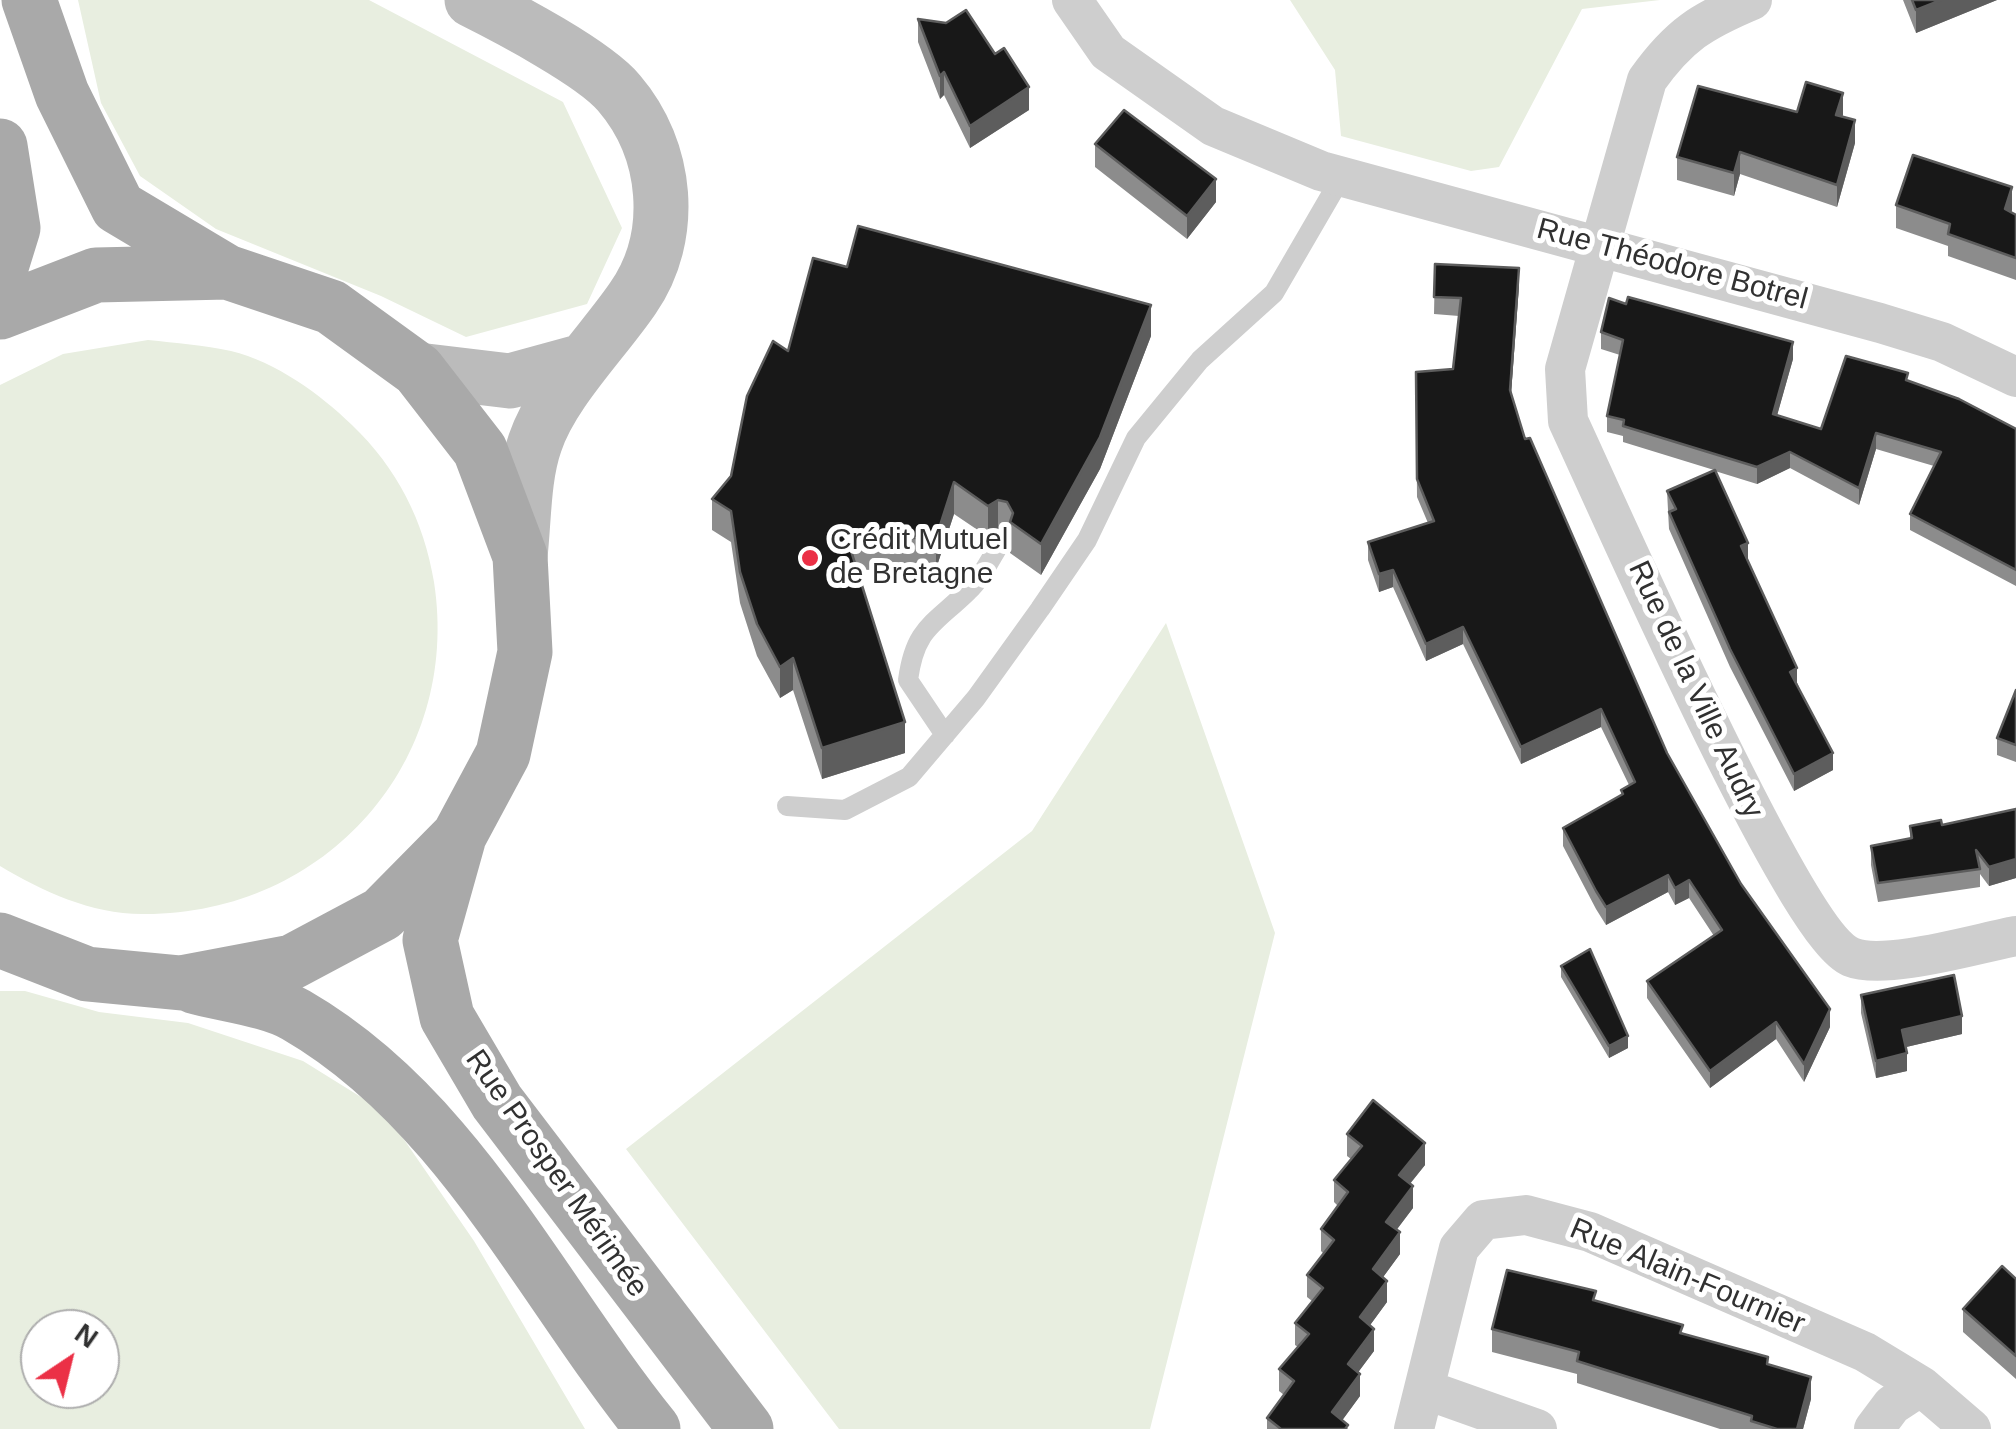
<!DOCTYPE html>
<html>
<head>
<meta charset="utf-8">
<style>
	body { margin:0 }
	#map { position:relative; width:2016px; height:1429px; overflow:hidden; background:#fff; font-family:Arial,sans-serif }
	canvas { display:block }
	.north { position:absolute; left:20px; top:1309px; width:100px; height:100px; box-sizing:border-box; background:#fff; border:2px solid #adadad; border-radius:50%; rotate:35deg; font-size:28px; font-weight:700; line-height:40px; text-align:center; color:#313131 }
	.north::after { content:''; display:block; margin:auto; width:35px; height:45px; background:#eb3046; clip-path:polygon(50% 0,100% 100%,50% 72%,0 100%) }
</style>
</head>
<body>
<div id="map">
<canvas width="2016" height="1429"></canvas>
<div class="north">N</div>
</div>
<script>
const ctx = document.querySelector('canvas').getContext('2d');
ctx.lineJoin = 'round';
function fill(path, color) {
  ctx.fillStyle = color;
  ctx.fill(path, 'evenodd');
}
function strokePath(path, color, width, dash) {
  ctx.strokeStyle = color;
  ctx.lineWidth = width;
  ctx.lineCap = dash ? 'butt' : 'round';
  ctx.setLineDash(dash || []);
  ctx.stroke(path);
}
function write(font, color, halo, rows, align = 'center') {
  ctx.font = font + ' Arial,sans-serif';
  ctx.lineWidth = 10;
  ctx.setLineDash([]);
  ctx.textBaseline = 'middle';
  ctx.strokeStyle = halo;
  ctx.fillStyle = color;
  for (const [text, x, y, turn = 0] of rows) {
    ctx.save();
    ctx.translate(x, y);
    ctx.rotate((+turn || 0) * Math.PI / 180);
    ctx.textAlign = isNaN(turn) ? turn : align;
    if (halo) ctx.strokeText(text, 0, 0);
    ctx.fillText(text, 0, 0);
    ctx.restore();
  }
}
fill(new Path2D(`
	M78 0H369L563 102 622 228 587 304 466 337 381 296 216 229 140 176 101 103Z
	M1290 0H1660L1582 9 1499 167 1471 171 1341 136 1335 70Z
	M148 340C176 343 204 345 231 351 276 362 320 394 352 425 397 468 424 521 434 582 462 763 324 916 142 914 91 914 42 891 0 866V385L63 354Z
	M1166 623 1275 933 1150 1429H839L626 1149 1032 831Z
	M0 991H25L99 1012 188 1023 303 1061 385 1112 474 1241 585 1429H0ZM40 1329H100V1389H40Z`), '#e8eee0');
strokePath(new Path2D(`
	M945 735 908 680C915 628 933 625 968 591 981 579 990 560 999 545
	M787 806 845 810 909 777 976 698 1040 609 1087 540 1136 438 1200 360 1274 293 1342 176`), '#cecece', 20);
strokePath(new Path2D(`
	M1072 0 1108 52 1213 126 1321 171 1880 323 1942 342 2016 377
	M1752 0C1702 21 1679 35 1647 80L1565 369 1568 421C1606 502 1794 933 1851 957 1885 971 1978 943 2016 936
	M1424 1389 1537 1429
	M1414 1429 1459 1248 1483 1220 1526 1215 1590 1232 1865 1352 1921 1386 1971 1429
	M1874 1429 1892 1405 1921 1386`), '#cecece', 40);
strokePath(new Path2D(`
	M472 0C508 18 594 63 619 93 668 150 676 236 633 298 603 342 552 392 535 443 523 477 524 521 520 556
	M418 370 510 381 583 361`), '#bbb', 55);
strokePath(new Path2D(`
	M29 0 62 94 118 207 227 272
	M0 146 13 228 0 270
	M0 312 96 275 227 272 331 307 418 370 480 450 520 556 525 652 503 754 459 836 382 914 292 962 181 983 87 974 0 940
	M458 840 430 940 447 1017 497 1102 746 1429
	M193 986C225 995 268 999 296 1015 457 1108 540 1289 653 1429`), '#a9a9a9', 55);
fill(new Path2D(`
	M1903 0H1997L1916 33Z
	M918 19 995 54 1029 110 970 148 944 95 940 99 918 42Z
	M1797 112 1843 117 1855 143 1837 207 1740 174 1734 196 1677 180V157Z
	M1095 144 1216 202 1187 239 1095 167Z
	M1896 205 2012 210 2011 212 2016 215V280L1948 256V246L1896 228Z
	M1435 264 1519 286 1511 394 1525 439 1667 753 1741 884 1830 1027 1804 1082 1776 1039 1710 1088 1647 998V981L1714 936 1689 898 1675 905 1668 892 1606 925 1596 909 1563 846V828L1621 796V790L1629 785 1601 727 1521 764 1463 644 1426 661 1393 587 1379 592 1368 560V542L1428 523 1417 497 1416 372 1453 369 1459 316 1434 314Z
	M847 267 1151 336 1100 469 1041 575 1010 553V540L1007 534 998 531 988 537 954 514 936 569 857 570 905 753 822 779 793 690 780 698 757 656 740 603 731 542 712 530V499L731 476 788 351Z
	M1601 332 1793 359 1777 415 1821 429 1908 380 2016 429V586L1910 530V514L1934 466 1876 449 1859 505 1790 468 1757 484 1715 471 1747 561 1833 770 1794 791 1730 667 1669 529 1667 491 1714 470 1623 442V436L1607 432V416L1620 355 1601 349Z
	M2016 690V762L1997 755V738Z
	M2016 809V878L1989 886 1980 874V887L1878 902 1871 865V846L1910 838V826L1942 825Z
	M1561 966 1628 1048 1609 1058 1561 977Z
	M1861 995 1962 1034 1906 1047 1907 1071 1876 1078 1861 1013Z
	M1347 1134 1425 1165 1410 1184 1413 1208 1396 1230 1400 1254 1383 1277 1387 1302 1370 1325 1374 1351 1358 1372 1360 1396 1342 1420 1348 1429H1267V1418L1284 1395 1279 1391V1369L1298 1347 1295 1345V1323L1312 1301 1307 1297V1275L1324 1254 1321 1251V1229L1338 1206 1334 1202V1180L1351 1159 1347 1156Z
	M2016 1279V1379L1963 1332V1309Z
	M1596 1301 1768 1364 1811 1399 1803 1429H1720L1577 1383V1374L1492 1352V1329Z`), '#8c8c8c');
fill(new Path2D(`
	M1941 0H1997L1916 33V10Z
	M944 72V95L940 99V76Z
	M1029 87V110L970 148V126Z
	M1843 93V115L1836 137V115Z
	M1855 120V143L1837 207V185Z
	M1740 152V174L1734 196V173Z
	M1216 179V202L1187 239V216Z
	M2012 187V210L2005 231V209Z
	M1519 268V286L1510 408V390Z
	M1151 305V336L1100 469 1041 575V544Z
	M1793 342V359L1773 430V414Z
	M1876 433V449L1859 505V488Z
	M1790 452V468L1757 484V467Z
	M954 482V514L936 569V538Z
	M998 500V531L988 537V506Z
	M1748 543V560L1741 564V546Z
	M1393 570V587L1379 592V574Z
	M1463 627V644L1426 661V644Z
	M793 658V690L780 698V667Z
	M1797 668V686L1790 672Z
	M1601 709V727L1521 764V747Z
	M905 722V753L822 779V748Z
	M1833 753V770L1794 791V774Z
	M2016 859V878L1989 886V867Z
	M1668 875V892L1606 925V907Z
	M1689 880V898L1675 905V888Z
	M1830 1009V1027L1804 1082V1064Z
	M1962 1016V1034L1902 1048V1030Z
	M1776 1022V1039L1710 1088V1071Z
	M1628 1036V1048L1609 1058V1046Z
	M1907 1053V1071L1876 1078V1061Z
	M1425 1143V1165L1399 1197V1175Z
	M1413 1186V1208L1386 1244V1222Z
	M1400 1232V1254L1373 1291V1269Z
	M1387 1281V1302L1360 1339V1317Z
	M1374 1329V1351L1348 1386V1364Z
	M1360 1374V1396L1336 1429 1332 1412Z
	M1811 1377V1399L1803 1429H1797Z`), '#5d5d5d');
const building = new Path2D(`
	M1912 0H1941L1916 10Z
	M966 10 995 54 1004 48 1029 87 970 126 944 72 940 76 918 19 946 23Z
	M1806 82 1843 93 1836 115 1855 120 1837 185 1740 152 1734 173 1677 157 1698 86 1797 112Z
	M1124 110 1216 179 1187 216 1095 144Z
	M1913 155 2012 187 2005 209 2016 215V258L1948 234 1950 224 1896 205Z
	M858 226 1151 305 1100 437 1041 544 1010 522 1013 513 1007 502 998 500 988 506 954 482 936 538H847L905 722 822 748 793 658 780 667 757 624 740 572 731 511 712 499 731 476 747 396 773 341 788 351 813 258 847 267Z
	M1435 264 1519 268 1510 390 1525 439 1530 438 1667 753 1741 884 1830 1009 1804 1064 1776 1022 1710 1071 1647 981 1722 930 1689 880 1675 888 1668 875 1606 907 1596 891 1563 828 1623 794 1621 790 1635 782 1601 709 1521 747 1463 627 1426 644 1393 570 1379 574 1368 542 1434 521 1417 479 1416 372 1453 369 1461 298 1434 297Z
	M1628 297 1793 342 1773 414 1821 429 1846 356 1908 373 1906 380 1959 399 2016 429V570L1910 514 1941 452 1876 433 1859 488 1790 452 1757 467 1623 426 1624 420 1607 416 1623 340 1601 332 1609 298 1626 304Z
	M1715 470 1748 543 1741 546 1797 668 1790 672 1833 753 1794 774 1730 649 1669 512 1676 509 1667 491Z
	M2016 690V745L1997 738Z
	M2016 809V859L1989 867 1976 850 1980 869 1878 883 1871 846 1912 838 1910 826 1941 820 1942 825Z
	M1590 949 1628 1036 1609 1046 1561 966Z
	M1954 975 1962 1016 1902 1030 1907 1053 1876 1061 1861 995Z
	M1373 1100 1425 1143 1399 1175 1413 1186 1386 1222 1400 1232 1373 1269 1387 1281 1360 1317 1374 1329 1348 1364 1360 1374 1332 1412 1348 1425 1345 1429H1281L1267 1418 1294 1381 1279 1369 1309 1334 1295 1323 1323 1288 1307 1275 1334 1240 1321 1229 1348 1192 1334 1180 1362 1146 1347 1134Z
	M2002 1266 2016 1279V1356L1963 1309Z
	M1507 1270 1596 1291 1593 1300 1683 1325 1680 1333 1768 1357 1767 1364 1811 1377 1797 1429H1777L1751 1421 1752 1416 1577 1361 1579 1352 1492 1329Z`);
fill(building, '#181818');
strokePath(building, '#5d5d5d', 2.5);
for (const [x, y, r, color] of [
	[810,558,10,"#eb3046"]
]) {
  const dot = new Path2D();
  dot.arc(x, y, r, 0, 2 * Math.PI);
  ctx.fillStyle = color;
  ctx.fill(dot);
  strokePath(dot, '#fff', 4);
}
write('30px', '#313131', '#fff', [
	["Rue Théodore Botrel",1672,265,15],
	["Rue de la Ville Audry",1695,690,65],
	["Rue Prosper Mérimée",556,1174,55],
	["Rue Alain-Fournier",1687,1277,23]
]);
write('30px', '#313131', '#fff', [
	["Crédit Mutuel",830,541],
	["de Bretagne",830,575]
], 'left');
</script>
</body>
</html>
